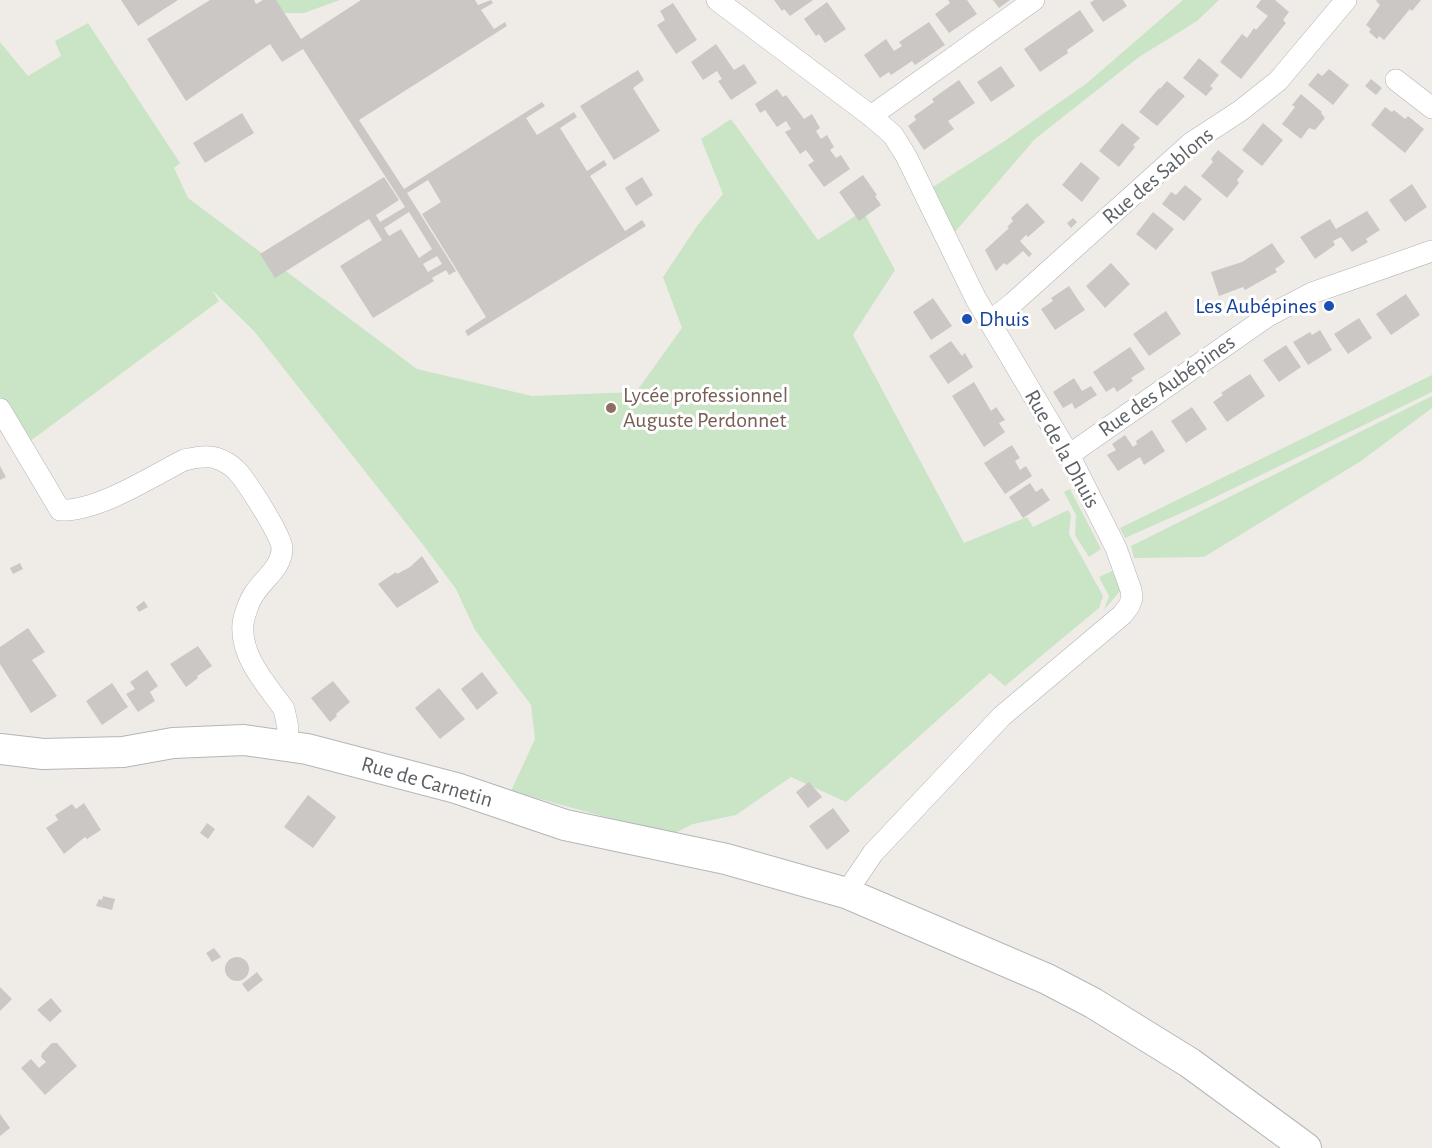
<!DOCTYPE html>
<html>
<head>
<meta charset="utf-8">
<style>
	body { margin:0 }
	canvas { display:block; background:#efece7 }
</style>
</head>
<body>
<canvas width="1432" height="1148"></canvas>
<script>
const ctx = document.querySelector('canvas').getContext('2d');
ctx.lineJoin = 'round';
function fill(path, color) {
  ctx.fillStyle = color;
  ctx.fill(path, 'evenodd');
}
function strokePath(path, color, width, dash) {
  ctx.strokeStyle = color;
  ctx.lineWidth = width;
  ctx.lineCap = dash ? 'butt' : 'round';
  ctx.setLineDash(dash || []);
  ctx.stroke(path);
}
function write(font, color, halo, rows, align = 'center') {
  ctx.font = font + ' "Alegreya Sans",sans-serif';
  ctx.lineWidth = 6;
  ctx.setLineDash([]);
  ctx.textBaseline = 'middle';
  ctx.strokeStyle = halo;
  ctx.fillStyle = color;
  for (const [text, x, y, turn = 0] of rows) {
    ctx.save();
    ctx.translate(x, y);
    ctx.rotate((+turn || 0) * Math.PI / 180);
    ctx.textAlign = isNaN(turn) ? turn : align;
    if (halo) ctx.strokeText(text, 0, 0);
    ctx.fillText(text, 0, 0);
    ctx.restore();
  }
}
fill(new Path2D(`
	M271 0H340L304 13H284Z
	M1183 0H1219L1197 21 1139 57 1035 139 955 232 933 187 1006 140 1087 83Z
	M88 23 180 163 174 168 188 198 417 369 532 396 636 392 682 328 663 277 697 226 723 194 701 139 731 119 818 240 863 211 895 270 853 335 964 543 1027 517 1033 527 1068 510 1071 515 1069 534 1103 596 1099 608 1005 686 990 673 846 802 791 777 736 815 693 824 671 835 511 791 535 739 531 705 475 630 456 589 424 546 254 331 212 290 219 301 29 442 0 397V42L28 76 61 56 55 41Z
	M1432 375V392L1197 506 1125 538 1120 528Z
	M1432 396V408L1361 461 1204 557 1134 558 1131 546Z
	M1070 489 1101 549 1089 557 1075 535 1076 515 1064 492Z
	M1112 571 1121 590 1104 610 1109 596 1099 577Z`), '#cae4c6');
fill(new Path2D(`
	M121 0H178L138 26Z
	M210 0H254L256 4 263 0H276L301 39 361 0H475L478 5 491 0 493 3 481 10 494 29 505 22 507 26 359 120 404 189 542 102 545 106 526 118 537 135 574 112 577 117 560 128 587 171 604 160 607 165 590 176 625 231 642 220 646 226 468 336 465 331 486 317 422 214 441 202 428 180 407 193 456 271 449 275 446 270 432 278 434 281 373 318 340 266 382 240 369 219 275 278 260 254 384 177 399 200 376 215 380 222 405 207 303 49 282 62 270 44 186 101 147 39ZM409 212 432 249 419 258 401 229 389 236 384 228ZM437 256 442 264 428 272 423 264Z
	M774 0H813L790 16 784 9 782 11Z
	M948 0H967L977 14 949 33 935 14 950 3Z
	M993 0H1010L999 8Z
	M1094 0H1123L1127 6 1103 22 1090 3Z
	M1261 0H1275L1289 12 1283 20 1286 23 1241 79 1220 62 1242 34 1247 38 1254 28 1256 30 1268 16 1256 7Z
	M1377 0H1421L1412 11 1410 9 1384 40 1379 36 1377 39 1369 32 1371 29 1366 25 1380 5 1376 1Z
	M827 2 846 29 825 43 819 34 816 36 804 19Z
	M673 3 697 40 676 54 657 25 665 20 660 11Z
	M1080 10 1094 31 1067 50 1068 53 1040 72 1024 49Z
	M929 22 945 45 915 65 912 61 891 75 889 72 880 78 864 55 886 39 894 51 902 46 899 42Z
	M716 44 734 70 744 64 757 83 731 100 718 81 722 79 717 71 703 80 691 62Z
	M1199 58 1219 75 1210 86 1213 88 1206 96 1183 78Z
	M1001 66 1015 86 991 102 977 82Z
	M1329 69 1349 85 1333 105 1308 85 1318 73 1322 76Z
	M638 70 644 80 633 88 660 131 614 160 580 106Z
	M1371 79 1382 88 1376 95 1365 86Z
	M959 80 975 103 948 121 954 129 924 150 908 126 916 120 914 116 934 102 932 99Z
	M1167 81 1185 96 1157 126 1139 112 1159 88 1160 89Z
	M777 89 783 97 786 95 804 119 812 114 820 128 816 131 821 139 827 135 834 147 830 150 836 158 841 155 850 169 824 187 808 165 814 161 806 150 800 154 785 132 791 129 786 121 777 127 765 110 760 113 755 104Z
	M1301 94 1322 112 1321 113 1325 118 1315 130 1309 128 1301 139 1282 124 1295 107 1292 105Z
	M1385 107 1392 112 1394 110 1405 119 1408 116 1424 129 1405 153 1371 125Z
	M242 113 254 133 205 163 193 143Z
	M1122 123 1140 138 1133 145 1135 147 1119 167 1099 151Z
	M1263 123 1283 140 1262 166 1242 150Z
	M1218 150 1244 171 1237 180 1239 183 1227 198 1201 176 1213 162 1211 159Z
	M1081 162 1100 178 1082 202 1062 185Z
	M863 175 877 195 875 196 881 205 859 221 839 192Z
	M642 177 653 195 636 206 625 188Z
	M1412 184 1427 207 1405 222 1389 200Z
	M1185 185 1202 199 1184 221 1162 204 1171 192 1176 195Z
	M1027 203 1045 222 1028 237 1026 235 1020 241 1032 254 1029 257 1023 251 1007 265 1004 263 996 271 985 250 1009 228 1007 227 1013 221 1011 218Z
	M1367 211 1380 230 1366 239 1368 242 1352 252 1341 237 1333 241 1335 245 1315 259 1300 237 1330 219 1336 229Z
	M1153 212 1174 229 1156 250 1136 234Z
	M1073 218 1077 222 1071 228 1067 223Z
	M1272 243 1285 262 1275 269 1277 272 1245 290 1243 287 1219 296 1211 272 1242 262Z
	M1111 263 1130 284 1105 308 1086 286Z
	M1069 286 1085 310 1055 330 1041 309 1053 301 1051 298Z
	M1406 294 1420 315 1391 335 1376 314Z
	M933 298 952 326 931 340 913 312Z
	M1166 311 1181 334 1149 356 1133 334Z
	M1359 318 1372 338 1348 354 1334 334Z
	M1320 330 1332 350 1308 365 1293 342 1310 332 1312 335Z
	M951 341 962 356 965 353 973 367 948 384 929 356Z
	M1286 345 1301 367 1279 382 1263 360Z
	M1130 347 1145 369 1131 378 1133 381 1117 392 1114 387 1106 392 1093 372Z
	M1250 374 1265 396 1227 422 1213 402 1223 395 1221 393Z
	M1074 378 1082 391 1091 386 1097 395 1075 409 1072 403 1063 408 1053 392Z
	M974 382 991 411 996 407 1005 420 999 423 1005 432 984 447 952 396Z
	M1192 407 1207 429 1186 443 1171 421Z
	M1152 430 1165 451 1144 465 1140 457 1118 471 1107 455 1116 450 1112 444 1125 435 1133 447 1137 444 1136 441Z
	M1012 445 1020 458 1015 461 1020 470 1026 466 1032 476 1005 494 984 463Z
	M0 466 6 477 0 480Z
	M1030 483 1036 492 1042 488 1050 500 1023 518 1009 497Z
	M422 556 439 582 397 608 378 584 396 572 397 574 410 567Z
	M20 563 23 569 13 574 10 568Z
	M144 601 148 607 139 612 136 607Z
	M28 628 45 652 32 660 57 696 31 713 0 664V647Z
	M198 646 212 666 197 676 198 678 186 687 170 664Z
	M147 670 158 686 150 692 155 701 138 712 126 694 135 689 130 682Z
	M482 672 498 693 477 710 461 689Z
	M333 681 350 702 336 714 337 716 330 722 311 698Z
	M112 683 128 707 102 725 86 701Z
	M439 688 465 719 440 739 415 708Z
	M809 782 822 797 808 808 796 792Z
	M308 795 336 817 313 848 284 827Z
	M84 803 101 830 87 839 85 837 64 854 46 828 58 820 55 815 72 804 76 809Z
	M833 808 850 831 827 850 809 826Z
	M207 823 215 829 208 839 200 833Z
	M103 896 115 899 112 910 96 906 99 899 102 900Z
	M214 948 221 957 212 962 206 953Z
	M225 969a12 12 0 1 1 24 0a12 12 0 1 1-24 0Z
	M257 972 263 980 248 992 242 984Z
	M0 987 12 999 0 1011Z
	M51 998 62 1011 50 1022 37 1010Z
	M52 1043H57L77 1066 45 1095 21 1068 31 1059 39 1068 46 1062 41 1057 42 1053Z
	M0 1114 10 1128 0 1136Z`), '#cbc7c4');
const street = new Path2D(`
	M717 0 871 116 893 135 906 156 976 299 1069 455 1116 548 1131 590 1132 598 1129 606 1122 615 1002 716 873 853 846 893
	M1396 80 1432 108
	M871 116 1034 0
	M989 322 1013 303 1191 143 1240 111 1278 81 1346 0
	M0 409 60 510C97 512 151 477 184 460 194 458 206 455 216 458 222 460 231 465 236 470 246 480 281 535 282 548 282 568 263 579 254 594 249 601 244 616 243 624 240 657 267 685 284 709L288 728 286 746
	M1069 455 1268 316 1312 293 1432 251`);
const secondary = new Path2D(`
	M0 749 43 754 123 752 173 743 244 740 307 749 456 788 565 825 726 859 846 893 1047 979 1093 1003 1190 1063 1306 1148`);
strokePath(street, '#b2b4b8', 22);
strokePath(secondary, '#b3b6ba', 32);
strokePath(street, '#fff', 21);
strokePath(secondary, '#fff', 30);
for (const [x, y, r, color] of [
	[1329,306,6,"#1a4fb4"],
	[967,319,6,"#1a4fb4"],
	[611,408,6,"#8d6e63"]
]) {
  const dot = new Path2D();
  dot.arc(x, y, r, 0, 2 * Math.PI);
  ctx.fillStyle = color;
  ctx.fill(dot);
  strokePath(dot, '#fff', 2);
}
write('22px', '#5e6266', '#fff', [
	["Rue des Sablons",1158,176,-40],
	["Rue des Aubépines",1167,386,-35],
	["Rue de la Dhuis",1062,449,61],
	["Rue de Carnetin",427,782,16]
]);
write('22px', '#164399', '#fff', [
	["Les Aubépines",1317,306],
	["Dhuis",979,319,"left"]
], 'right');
write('22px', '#785e54', '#fff', [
	["Lycée professionnel",623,395],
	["Auguste Perdonnet",623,420]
], 'left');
</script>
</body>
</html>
